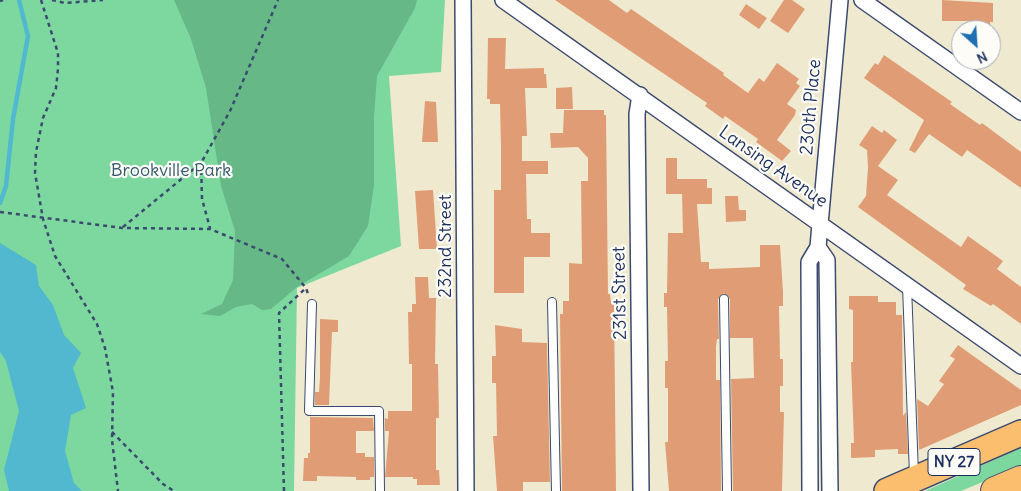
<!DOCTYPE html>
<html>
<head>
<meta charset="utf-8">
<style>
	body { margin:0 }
	#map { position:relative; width:1021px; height:491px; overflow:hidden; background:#efeacf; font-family:Delius,sans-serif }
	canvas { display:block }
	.north { position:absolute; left:951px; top:20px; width:50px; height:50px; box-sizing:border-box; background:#fdfcf7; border:1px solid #a3aaba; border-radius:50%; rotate:154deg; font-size:14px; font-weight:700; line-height:20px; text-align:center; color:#1b2f5e }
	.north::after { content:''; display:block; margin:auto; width:18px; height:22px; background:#1f6fb2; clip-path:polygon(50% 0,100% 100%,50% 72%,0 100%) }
</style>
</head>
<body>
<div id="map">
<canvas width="1021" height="491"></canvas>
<div class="north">N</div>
</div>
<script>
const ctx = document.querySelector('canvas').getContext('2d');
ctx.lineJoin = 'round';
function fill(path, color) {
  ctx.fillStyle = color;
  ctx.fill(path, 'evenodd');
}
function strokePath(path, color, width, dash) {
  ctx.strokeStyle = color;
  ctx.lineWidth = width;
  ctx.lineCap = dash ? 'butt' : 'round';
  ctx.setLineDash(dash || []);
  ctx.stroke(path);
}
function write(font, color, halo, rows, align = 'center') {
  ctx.font = font + ' Delius,sans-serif';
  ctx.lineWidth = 4.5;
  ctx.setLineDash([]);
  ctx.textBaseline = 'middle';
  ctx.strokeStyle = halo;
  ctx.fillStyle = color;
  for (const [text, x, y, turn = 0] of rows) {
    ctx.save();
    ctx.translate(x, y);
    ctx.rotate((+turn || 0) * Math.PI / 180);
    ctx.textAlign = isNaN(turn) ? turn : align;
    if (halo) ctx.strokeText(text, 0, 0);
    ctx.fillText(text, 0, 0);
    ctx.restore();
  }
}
fill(new Path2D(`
	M0 0H445L441 72 389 76 401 246 297 288 294 491H0Z
	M1021 448V466L961 491H925Z`), '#7dd89f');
fill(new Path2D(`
	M174 0H417L415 8 377 76 374 117V185L368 226 349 256 297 287 271 309 262 310 252 304 236 307 220 316 201 314 222 304 233 280 235 231 221 186 206 88 191 39Z`), '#66b886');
fill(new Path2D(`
	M0 243 36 265 39 286 53 305 64 335 81 353 73 368 86 408 71 415 65 451 74 483 82 491H9L4 470 19 411 6 361 0 352Z`), '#51b8cf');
strokePath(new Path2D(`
	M0 203 6 186 13 119 28 36 19 0`), '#51b8cf', 4.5);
fill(new Path2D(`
	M555 0H609L627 13 631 9 724 73 723 75 748 93 759 78 764 82 777 63 799 79 796 83 800 86 787 104 796 110 795 115 777 140 791 151 782 161 756 142 758 139 725 116 723 119 705 106 707 103Z
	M784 0H792L805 9 788 33 770 21Z
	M942 0 993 3V22H990V30H973V21H942Z
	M746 4 767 18 759 29 739 15Z
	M488 38H506L505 69 544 68V74H546L547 88H525L527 136H522V161H548V174H526L527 219H531V233H550V257H524V293H494V190H501V147L500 104H490V99H487Z
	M884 55 952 102 950 104 980 125 982 123 1021 152V188L967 150 962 157 929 134 915 153 909 150 924 120 864 78 875 63 878 65Z
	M572 87 573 109H556V88Z
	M425 101 436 102 438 142H422Z
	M564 110H604V115H606L608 294H610L611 303H614L616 491H562L560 314H563V301H569V263L582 264 581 181H588V158L578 147 551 148 550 133H563Z
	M872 126 882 133 884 130 897 140 878 166 898 180 887 195 961 247 968 236 1003 261 997 269 1021 287V324L993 304 991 306 963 289 966 285 858 207 866 196 868 168 867 150 859 145Z
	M666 158H677V179H707V188H712V204H697L701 262H709V269L760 267V245H780L783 292V306H779L780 359H783V386H780V412H784L782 491H733L731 379 754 378 753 338H730V299L724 293 718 299 719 339H717L716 347V380H720L721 491H669L665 442H668V388H665V361H668L667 307H664V293H667L668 233H683L682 194H666Z
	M433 190 437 249H419L415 191Z
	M725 196H738L739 210H746V221L726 222Z
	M415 277H428L429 298H436L435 364H438L439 418H436V470H439L440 485H417V479H413V477H385L389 431H385V418L388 419V411H412V364H409L408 312H412V304H416Z
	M849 296H878V302H896V315H902L903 416 906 412 908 454H898V449L875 450V457L851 458V443H854L851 362H853V310L849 309Z
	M320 319 338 320V332H332L329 405H315V392H319L320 378Z
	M495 325 522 329V342L547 343 550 482H523V491H497L493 436H497L496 383H492V356H496Z
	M958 345 1021 390V405L919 450 917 399 928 406 944 384 939 381 955 359 950 356Z
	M310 417 373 418 374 431H356V453H365V457H374V477H370V480H356V477L317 476V481H303L304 458H308V453H310Z`), '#e09d75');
const service = new Path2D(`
	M907 286 914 475
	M724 299 727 491
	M552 302 556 491
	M312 304 309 411H379L380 491`);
const minor = new Path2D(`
	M463 0 466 491
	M503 0 1021 366
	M862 0 1021 112
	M640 95 637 114 641 491
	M818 247 827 260 830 491
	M810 491 809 262 818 247 840 0`);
const trunk = new Path2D(`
	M887 491 1021 433`);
const motorway = new Path2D(`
	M995 491 1021 480`);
strokePath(service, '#3b4b6f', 10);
strokePath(minor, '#3b4b6f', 18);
strokePath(trunk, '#3b4b6f', 28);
strokePath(motorway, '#3b4b6f', 30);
strokePath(new Path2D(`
	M41 0 58 53V69L56 88 43 118 36 152 35 173 43 219 55 256 97 324 105 348 113 392 112 440 118 491
	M52 0 65 3 103 0
	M0 1 3 0
	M201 163 202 199 210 228
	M0 212 122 228 210 229 282 259 306 288 308 294
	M123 227 201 163 230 111 278 0
	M112 432 163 484 174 491
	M284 491 279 313 306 288`), '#3b4b6f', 2.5, [4, 4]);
strokePath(service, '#fff', 8);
strokePath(minor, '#fff', 15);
strokePath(trunk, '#fbbe6e', 25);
strokePath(motorway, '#fbbe6e', 28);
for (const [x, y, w] of [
	[954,462,52]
]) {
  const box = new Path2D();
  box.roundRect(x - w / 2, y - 13.5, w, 27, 4);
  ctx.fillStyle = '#fdfcf7';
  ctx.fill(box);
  strokePath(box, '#1b2f5e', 1);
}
write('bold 16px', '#1b2f5e', null, [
	["NY 27",954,462]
]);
write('18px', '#1b2f5e', '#fdfcf7', [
	["230th Place",811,107,-85],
	["Lansing Avenue",773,167,35],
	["232nd Street",446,246,-90],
	["231st Street",620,293,-91]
]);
write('18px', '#34596e', '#fdfcf7', [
	["Brookville Park",171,171]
]);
</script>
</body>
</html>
